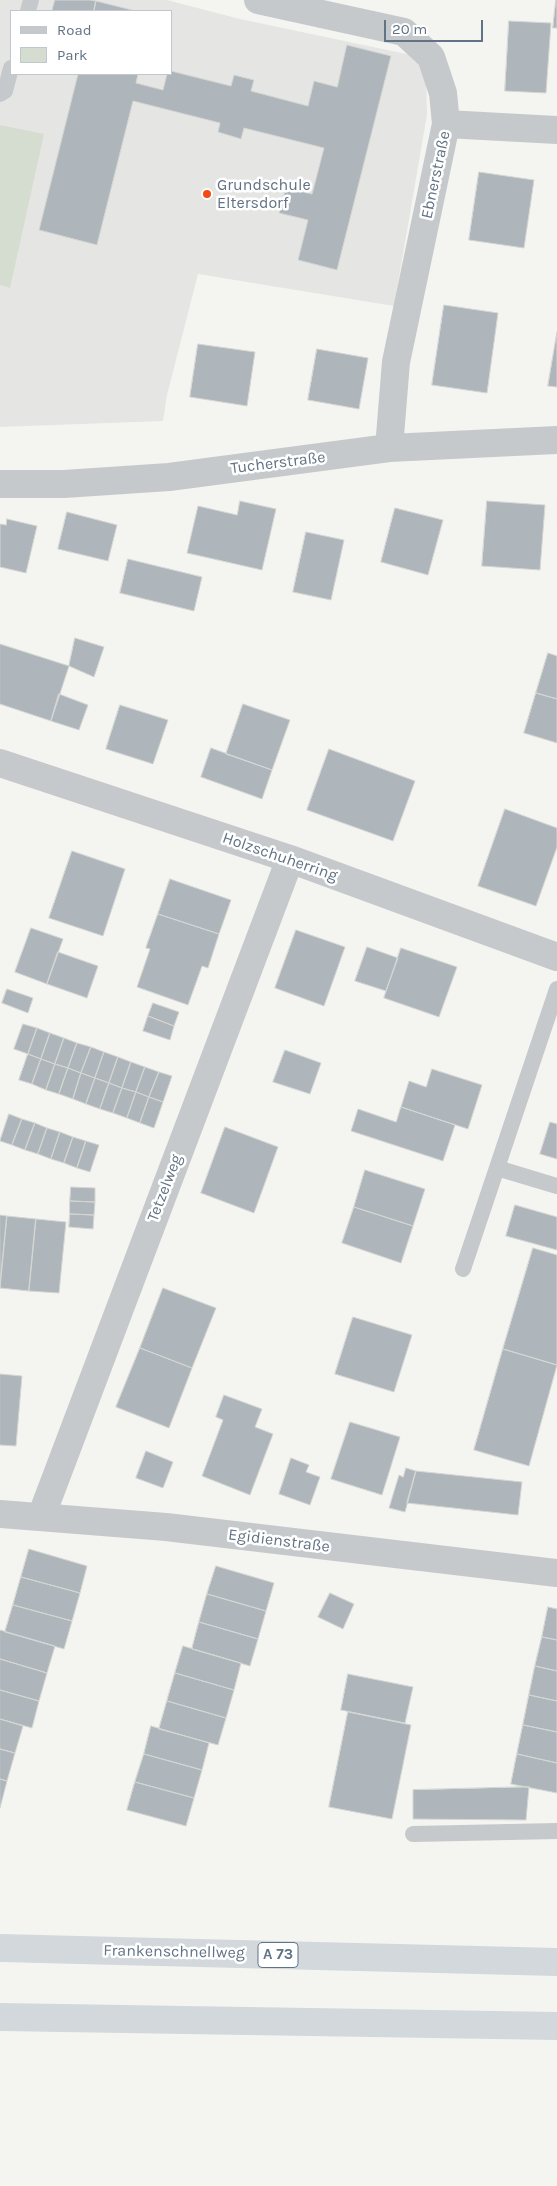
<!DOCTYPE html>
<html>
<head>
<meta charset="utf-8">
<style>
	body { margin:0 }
	#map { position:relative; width:557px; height:2186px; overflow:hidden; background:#f4f5f0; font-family:Karla,sans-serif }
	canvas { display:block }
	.legend { position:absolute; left:10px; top:10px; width:162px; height:65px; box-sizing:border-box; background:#fff; border:1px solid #c0c7ce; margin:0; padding:6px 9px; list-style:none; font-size:15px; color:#617384 }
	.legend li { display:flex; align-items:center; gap:10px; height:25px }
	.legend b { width:25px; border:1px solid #c0c7ce }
	.scale { position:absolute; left:384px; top:20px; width:99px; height:22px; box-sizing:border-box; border:2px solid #617384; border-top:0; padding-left:6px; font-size:15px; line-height:18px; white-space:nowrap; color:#617384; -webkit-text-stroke:4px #fff; paint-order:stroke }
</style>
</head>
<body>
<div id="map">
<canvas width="557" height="2186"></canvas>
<ul class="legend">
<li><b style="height:6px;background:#c6c9cc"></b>Road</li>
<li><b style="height:14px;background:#d5dcd0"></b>Park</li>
</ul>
<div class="scale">20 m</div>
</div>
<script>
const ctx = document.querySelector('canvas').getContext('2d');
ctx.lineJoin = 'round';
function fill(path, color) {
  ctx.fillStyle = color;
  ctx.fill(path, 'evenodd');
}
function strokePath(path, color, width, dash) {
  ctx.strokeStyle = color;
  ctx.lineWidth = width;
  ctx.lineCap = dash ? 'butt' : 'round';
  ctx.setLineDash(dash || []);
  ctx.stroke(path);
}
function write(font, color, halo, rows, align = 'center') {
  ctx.font = font + ' Karla,sans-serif';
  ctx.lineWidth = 5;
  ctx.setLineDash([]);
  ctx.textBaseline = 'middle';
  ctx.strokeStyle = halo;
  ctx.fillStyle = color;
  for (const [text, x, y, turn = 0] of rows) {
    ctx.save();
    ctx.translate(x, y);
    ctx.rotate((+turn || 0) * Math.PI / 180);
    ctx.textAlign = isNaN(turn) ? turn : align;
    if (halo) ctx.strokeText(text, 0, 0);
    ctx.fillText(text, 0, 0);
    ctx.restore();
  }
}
fill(new Path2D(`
	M0 0H167L240 19 416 56 426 69 427 115 394 306 198 274 167 395 163 421 0 427ZM11 11H171V74H11Z`), '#e5e6e3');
fill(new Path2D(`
	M0 125 44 134 10 288 0 285Z`), '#d5dcd0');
const building = new Path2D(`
	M55 0H90L96 1 94 11H52Z
	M556 0H557V28H553Z
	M96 1 136 11H94Z
	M509 21 551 23 546 93 505 91Z
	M347 45 391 56 337 270 298 260 308 220 279 213 286 188 312 194 324 148 244 128 241 139 218 132 220 123 133 101 97 245 39 230 78 74H138L136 83 163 90 167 74H171V71L231 86 234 75 254 80 251 91 308 106 314 81 337 87Z
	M479 172 534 180 524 248 469 240Z
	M444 305 498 313 487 393 432 385Z
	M557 332V387L548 386Z
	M198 344 255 352 247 406 190 397Z
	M317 349 368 358 359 409 308 400Z
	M240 501 276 509 262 570 187 553 198 506 237 515Z
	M487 501 545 505 540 570 482 566Z
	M395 508 443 520 428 575 381 562Z
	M67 512 117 525 108 561 58 549Z
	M7 519 37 526 26 573 0 567V524L6 525Z
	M306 532 344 540 331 600 293 592Z
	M128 559 202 577 194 611 120 593Z
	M75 638 104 647 94 677 69 666Z
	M0 644 69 666 51 721 0 704Z
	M548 653 557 656V699L536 693Z
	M536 693 557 699V743L524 733Z
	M59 694 88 705 79 730 51 721Z
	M243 704 290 720 272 770 226 754Z
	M120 705 168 720 153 764 106 749Z
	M211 748 272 770 262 799 201 777Z
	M329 749 415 781 393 841 307 810Z
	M505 809 557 828V847L536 906 478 886Z
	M72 851 125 869 103 936 49 918Z
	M170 879 231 900 219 934 158 914Z
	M158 914 219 934 208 968 202 966 188 1005 137 987 150 949 146 948Z
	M31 928 63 939 47 984 15 972Z
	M296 930 345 947 324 1006 275 988Z
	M367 947 398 958 386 991 355 981Z
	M401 948 457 967 439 1017 384 998Z
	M58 952 98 966 87 998 47 984Z
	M7 989 33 998 28 1013 2 1003Z
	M153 1003 179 1012 174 1026 148 1016Z
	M148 1016 174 1026 170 1040 143 1031Z
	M23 1024 37 1028 28 1054 14 1049Z
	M37 1028 50 1033 41 1059 28 1054Z
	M50 1033 64 1038 55 1064 41 1059Z
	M64 1038 77 1043 68 1068 55 1064Z
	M77 1043 91 1047 81 1073 68 1068Z
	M91 1047 104 1052 95 1078 81 1073Z
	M285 1050 321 1063 310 1094 273 1082Z
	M104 1052 118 1057 109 1083 95 1078Z
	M28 1054 41 1059 32 1084 19 1080Z
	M118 1057 131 1062 122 1088 109 1083Z
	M41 1059 55 1064 46 1090 32 1084Z
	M131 1062 145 1067 136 1092 122 1088Z
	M55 1064 68 1068 59 1094 46 1090Z
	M145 1067 159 1072 149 1097 136 1092Z
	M68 1068 81 1073 73 1099 59 1094Z
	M432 1069 482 1085 468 1129 401 1107 409 1081 426 1087Z
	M159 1072 172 1076 163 1102 149 1097Z
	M81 1073 95 1078 86 1104 73 1099Z
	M95 1078 109 1083 100 1109 86 1104Z
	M109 1083 122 1088 113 1113 100 1109Z
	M122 1088 136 1092 127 1118 113 1113Z
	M136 1092 149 1097 140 1123 127 1118Z
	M149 1097 163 1102 154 1128 140 1123Z
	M401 1107 455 1125 443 1161 351 1131 358 1109 396 1122Z
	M9 1114 22 1119 12 1145 0 1141Z
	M22 1119 35 1123 25 1150 12 1145Z
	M550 1122 557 1124V1159L540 1154Z
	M35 1123 47 1128 38 1154 25 1150Z
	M225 1127 278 1147 254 1213 201 1193Z
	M47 1128 60 1132 51 1159 38 1154Z
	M60 1132 73 1137 64 1163 51 1159Z
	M73 1137 86 1141 77 1168 64 1163Z
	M86 1141 99 1145 90 1172 77 1168Z
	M365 1170 425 1189 413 1226 354 1207Z
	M71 1187 95 1188V1202L70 1201Z
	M70 1201 95 1202 94 1215 70 1214Z
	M515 1205 557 1217V1250L506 1236Z
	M354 1207 413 1226 401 1263 342 1243Z
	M70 1214 94 1215 93 1229 69 1227Z
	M0 1215 7 1216 0 1288Z
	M7 1216 36 1219 29 1291 0 1288Z
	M36 1219 66 1222 59 1293 29 1291Z
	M533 1248 557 1255V1365L503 1349Z
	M163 1288 216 1308 192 1368 140 1348Z
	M353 1317 412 1335 394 1392 335 1374Z
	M140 1348 192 1368 169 1428 116 1407Z
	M503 1349 557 1365 529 1466 474 1450Z
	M0 1374 22 1376 16 1446 0 1445Z
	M224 1395 262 1409 255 1427 273 1434 250 1495 202 1476 223 1420 216 1417Z
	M350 1422 400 1437 382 1495 331 1479Z
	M146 1451 173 1462 163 1488 136 1478Z
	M291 1458 309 1465 306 1472 320 1477 310 1505 279 1494Z
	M406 1468 416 1471 405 1512 389 1508 399 1475 403 1477Z
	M416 1471 522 1482 518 1515 407 1503Z
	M29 1549 87 1566 80 1593 21 1577Z
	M216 1566 274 1583 266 1611 207 1594Z
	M21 1577 80 1593 72 1621 13 1605Z
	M330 1593 354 1604 343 1629 318 1617Z
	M207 1594 266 1611 258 1639 199 1622Z
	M13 1605 72 1621 64 1649 5 1632Z
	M548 1607 557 1609V1640L542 1637Z
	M199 1622 258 1639 250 1666 192 1649Z
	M0 1630 55 1646 47 1673 0 1659Z
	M542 1637 557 1640V1671L535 1666Z
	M183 1646 241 1663 234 1690 175 1673Z
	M0 1659 47 1673 39 1701 0 1690Z
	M535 1666 557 1671V1701L529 1695Z
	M175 1673 234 1690 226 1718 167 1701Z
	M348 1674 413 1687 405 1723 341 1710Z
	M0 1690 39 1701 32 1728 0 1719Z
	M529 1695 557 1701V1732L523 1725Z
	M167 1701 226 1718 218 1745 159 1729Z
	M348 1712 411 1725 392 1819 329 1807Z
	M0 1719 23 1726 15 1753 0 1749Z
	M523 1725 557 1732V1763L517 1754Z
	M151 1726 209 1743 202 1770 144 1754Z
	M0 1749 15 1753 7 1781 0 1779Z
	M144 1754 202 1770 194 1798 135 1782Z
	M517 1754 557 1763V1793L511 1784Z
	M0 1779 7 1781 0 1808Z
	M135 1782 194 1798 186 1826 127 1810Z
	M529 1787 526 1820 413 1819V1790Z`);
fill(building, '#aeb6bb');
strokePath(building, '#d5d6d3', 1);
strokePath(new Path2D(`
	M28 11 31 0
	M0 94 5 91 11 68
	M497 1168 557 1186
	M463 1269 557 989
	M413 1834 557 1831`), '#c6c9cc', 16);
strokePath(new Path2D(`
	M258 0 404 32 431 57 443 93 446 124 396 362 389 448
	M446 124 557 130
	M0 484H64L169 477 389 448 557 440
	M0 763 290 859 557 957
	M0 1514 166 1527 557 1573
	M41 1517 290 859`), '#c6c9cc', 28);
strokePath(new Path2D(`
	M0 1948 557 1962
	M0 2017 557 2026`), '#d2d8dc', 28);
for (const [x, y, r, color] of [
	[207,194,5,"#f24b13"]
]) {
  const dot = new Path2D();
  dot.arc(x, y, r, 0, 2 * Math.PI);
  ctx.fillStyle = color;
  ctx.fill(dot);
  strokePath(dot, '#fff', 2);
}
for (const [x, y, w] of [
	[278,1955,40]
]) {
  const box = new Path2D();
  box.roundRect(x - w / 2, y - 12.5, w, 25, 4);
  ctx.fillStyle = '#fff';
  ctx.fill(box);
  strokePath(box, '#617384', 1);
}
write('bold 15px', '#617384', null, [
	["A 73",278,1955]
]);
write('16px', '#617384', '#fff', [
	["Ebnerstraße",436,175,-78],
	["Tucherstraße",278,463,-7],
	["Holzschuherring",280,857,19],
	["Tetzelweg",165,1188,-69],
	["Egidienstraße",279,1541,7],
	["Frankenschnellweg",174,1952,1]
]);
write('16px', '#617384', '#fff', [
	["Grundschule",217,185],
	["Eltersdorf",217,203]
], 'left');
</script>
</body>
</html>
